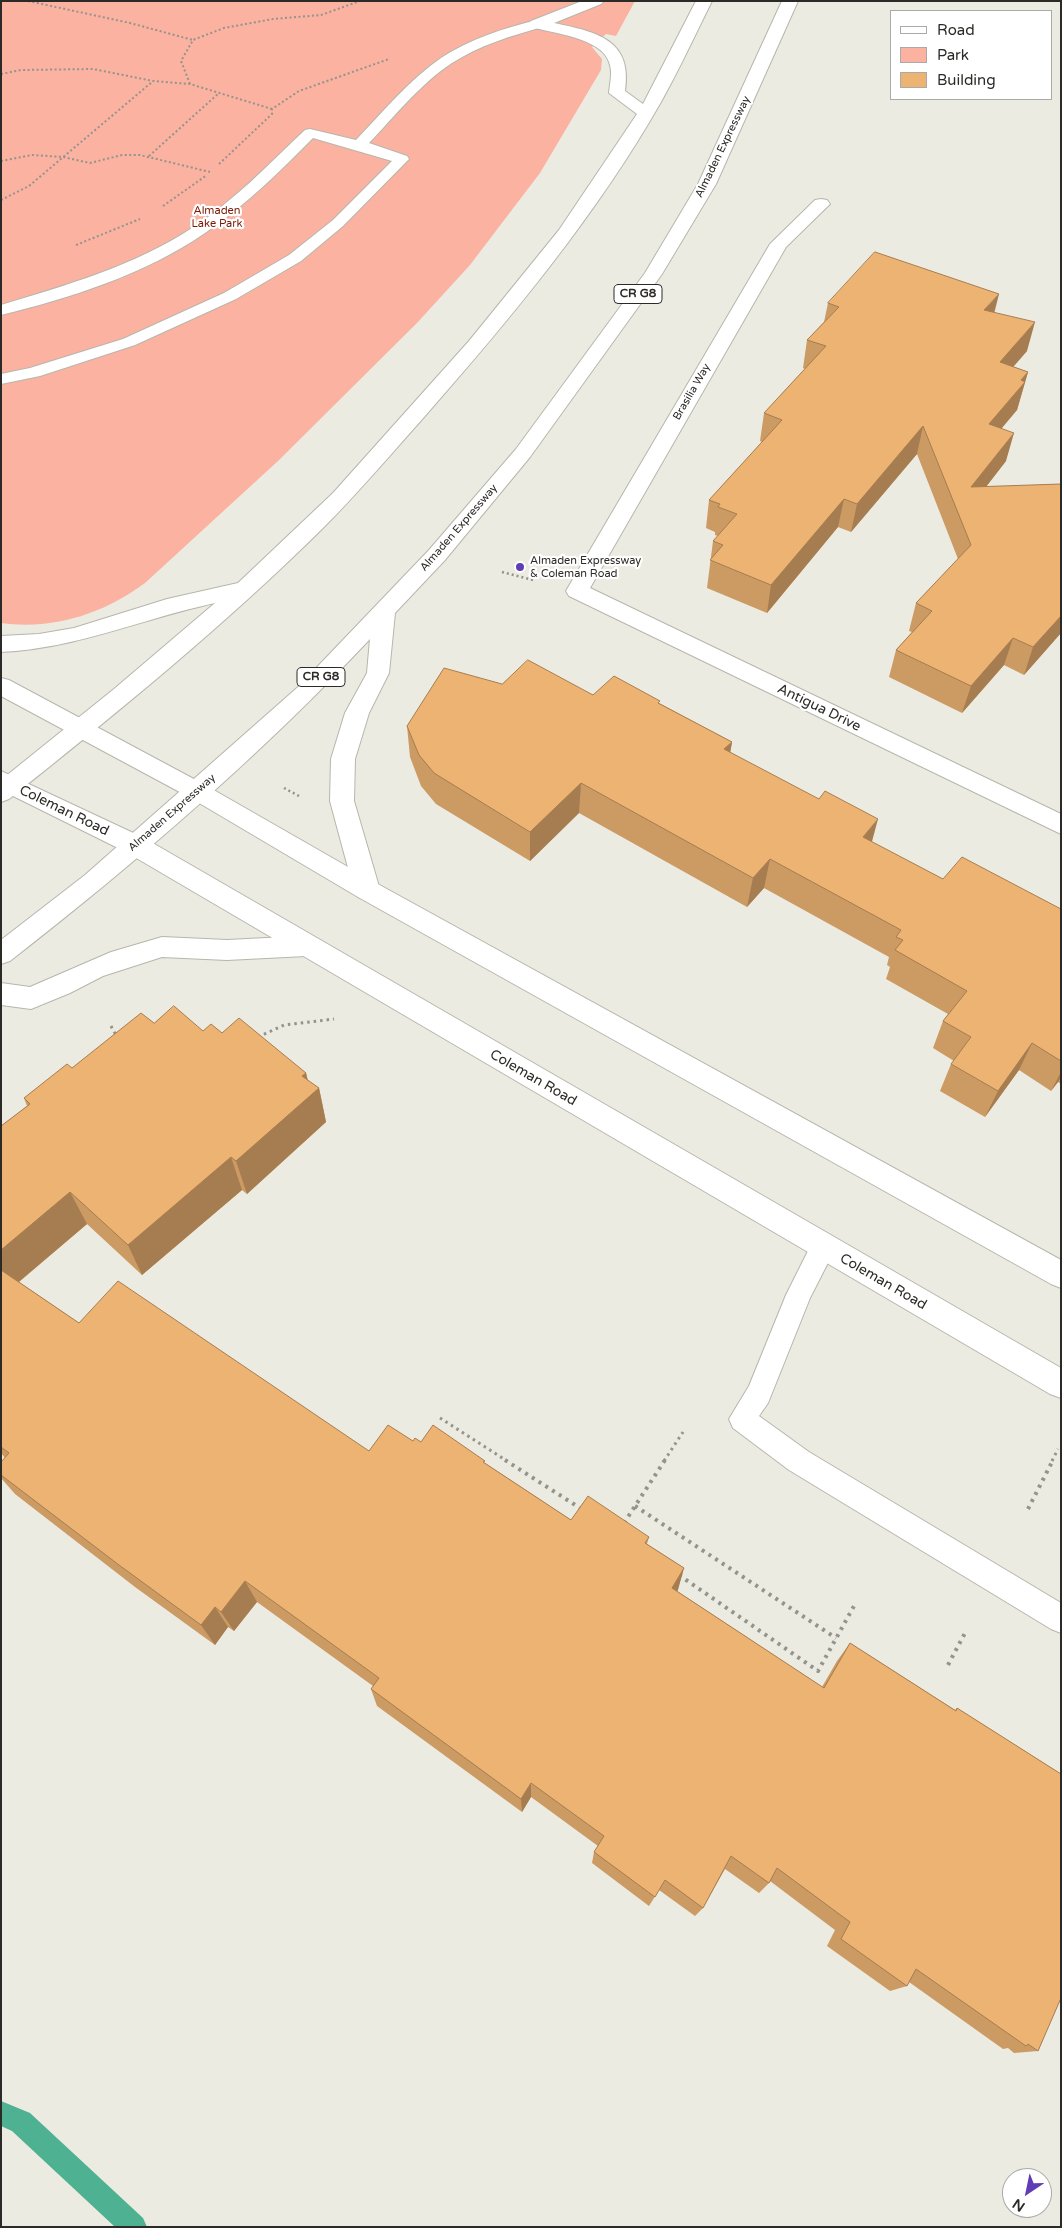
<!DOCTYPE html>
<html>
<head>
<meta charset="utf-8">
<style>
	body { margin:0 }
	#map { position:relative; width:1062px; height:2228px; overflow:hidden; background:#ecebe1; font-family:"Varela Round",sans-serif }
	canvas { display:block }
	.frame { position:absolute; inset:0; border:2px solid #2b2a26; pointer-events:none }
	.legend { position:absolute; left:890px; top:10px; width:162px; height:90px; box-sizing:border-box; background:#fff; border:1px solid #aaaaa8; margin:0; padding:6px 9px; list-style:none; font-size:15px; color:#2b2a26 }
	.legend li { display:flex; align-items:center; gap:10px; height:25px }
	.legend b { width:25px; border:1px solid #aaaaa8 }
	.north { position:absolute; left:1002px; top:2168px; width:50px; height:50px; box-sizing:border-box; background:#fff; border:1px solid #aaaaa8; border-radius:50%; rotate:214deg; font-size:14px; font-weight:700; line-height:20px; text-align:center; color:#2b2a26 }
	.north::after { content:''; display:block; margin:auto; width:18px; height:22px; background:#603db6; clip-path:polygon(50% 0,100% 100%,50% 72%,0 100%) }
</style>
</head>
<body>
<div id="map">
<canvas width="1062" height="2228"></canvas>
<div class="frame"></div>
<ul class="legend">
<li><b style="height:6px;background:#fff"></b>Road</li>
<li><b style="height:14px;background:#fbb2a1"></b>Park</li>
<li><b style="height:14px;background:#edb373"></b>Building</li>
</ul>
<div class="north">N</div>
</div>
<script>
const ctx = document.querySelector('canvas').getContext('2d');
ctx.lineJoin = 'round';
function fill(path, color) {
  ctx.fillStyle = color;
  ctx.fill(path, 'evenodd');
}
function strokePath(path, color, width, dash) {
  ctx.strokeStyle = color;
  ctx.lineWidth = width;
  ctx.lineCap = dash ? 'butt' : 'round';
  ctx.setLineDash(dash || []);
  ctx.stroke(path);
}
function write(font, color, halo, rows, align = 'center') {
  ctx.font = font + ' "Varela Round",sans-serif';
  ctx.lineWidth = 4.5;
  ctx.setLineDash([]);
  ctx.textBaseline = 'middle';
  ctx.strokeStyle = halo;
  ctx.fillStyle = color;
  for (const [text, x, y, turn = 0] of rows) {
    ctx.save();
    ctx.translate(x, y);
    ctx.rotate((+turn || 0) * Math.PI / 180);
    ctx.textAlign = isNaN(turn) ? turn : align;
    if (halo) ctx.strokeText(text, 0, 0);
    ctx.fillText(text, 0, 0);
    ctx.restore();
  }
}
fill(new Path2D(`
	M1 1H635L616 36 606 34 592 47 602 59 601 70 540 173 470 265 417 323 278 461 145 583C103 614 54 630 1 623Z`), '#fbb2a1');
fill(new Path2D(`
	M1 2101 30 2113 143 2218 147 2227H115L12 2131 1 2126Z`), '#4db192');
const service = new Path2D(`
	M537 20 542 21 544 24 542 27C511 36 480 45 452 63 420 84 395 116 369 143L407 156 409 159 343 226 301 261 236 299 135 345 40 376 1 384V374L30 368 123 339 224 293 289 255 333 220 392 161 313 138C279 172 245 206 205 233 146 274 70 298 1 315V305C67 285 134 266 192 228 234 201 269 164 305 130L310 129 356 140C383 112 409 80 441 58 470 39 504 28 537 20Z
	M823 1236 832 1239 836 1247 810 1298 768 1403 759 1416 809 1452 1061 1603V1633L1051 1629 789 1470 733 1428 729 1419 749 1386 786 1295 814 1239Z`);
const minor = new Path2D(`
	M821 199 827 200 830 204 786 247 590 588 1061 814V834L569 596 566 591 770 244 815 200Z`);
const tertiary = new Path2D(`
	M1 678 9 680 205 785 376 883 1061 1260V1288L1051 1284 358 897 189 797 1 696Z
	M1 771 144 838 1061 1368V1398L1050 1394 126 852 1 790Z`);
const primary = new Path2D(`
	M582 1H604L601 4 554 23C596 32 633 39 625 91L643 104 696 1H712C695 35 679 70 661 102 596 216 511 318 425 416 391 454 359 492 323 528 225 625 117 713 9 799L1 802V780L114 689 215 603C141 619 79 648 1 652V636L39 634 74 628 167 599 238 583 333 493 469 341 559 230 637 114 609 93C610 82 613 72 609 62 601 38 553 33 531 27L529 24 531 21Z
	M782 1H798L716 184 662 274 530 457 445 560 395 613 389 673 369 713 355 759 354 801 380 890 376 897 367 900 358 897 354 890 330 801 331 759 345 713 367 673 370 639C260 756 137 862 10 961L1 964V940L85 875 298 687 429 550 516 449 645 273 698 184Z
	M306 936 315 939 319 946 315 953 306 956 227 960 162 957 103 976 70 993 31 1009 1 1005V983L30 987 111 952 162 937 227 940Z`);
strokePath(service, '#b7b6ac', 2);
strokePath(minor, '#b7b6ac', 2);
strokePath(tertiary, '#b7b6ac', 2);
strokePath(primary, '#b7b6ac', 2);
strokePath(new Path2D(`
	M28 1 130 23 193 40
	M1 74 21 70 93 69 153 81 190 84 272 109
	M190 84 181 61 193 40 224 28 273 19 321 15 360 1
	M149 156 219 93
	M1 161 32 155 63 157 90 163 122 155H140L210 172
	M219 164 272 114V109L299 91 389 59
	M1 200 29 186 152 82
	M163 206 207 175
	M76 245 140 219`), '#94938c', 2, [2, 2.5]);
strokePath(new Path2D(`
	M502 572 533 580
	M284 788 299 796`), '#94938c', 2.5, [2, 3]);
strokePath(new Path2D(`
	M111 1026 117 1037
	M258 1037 284 1025 334 1019
	M440 1418 507 1461
	M664 1461 683 1432
	M1052 1461 1058 1449`), '#94938c', 3, [2.5, 4]);
strokePath(new Path2D(`
	M505 1460 583 1510
	M635 1506 836 1638
	M1028 1509 1053 1460
	M624 1523 665 1460
	M679 1575 818 1671 854 1606
	M948 1665 965 1633`), '#94938c', 4, [3, 5]);
fill(service, '#fff');
fill(minor, '#fff');
fill(tertiary, '#fff');
fill(primary, '#fff');
fill(new Path2D(`
	M828 303 994 312 1027 351 1013 367 1028 372 1017 410 1001 428 1006 461 986 487 1061 484V633L1024 675 1004 665 962 713 889 677 896 650 912 632 909 631 916 603 958 559 917 454 851 532 838 527 767 613 707 588 713 541 718 536 715 535V532L706 528 709 500 762 442 760 441 764 413 805 369 803 368 807 340 824 322Z
	M502 684 659 703 732 742 730 752 872 842 943 879 1061 909V1084L1058 1082 1051 1091 1019 1070 985 1117 940 1091 951 1064 954 1061 933 1048 943 1021 948 1014 886 979 890 967 887 965 889 957 764 888 747 907 579 813 530 861 436 804 421 786 410 757 407 726Z
	M154 1023 203 1031 222 1033 306 1073 308 1081 319 1088 326 1122 247 1194 242 1190 142 1275 87 1224 19 1282 79 1323 369 1451 413 1441 421 1442 485 1463 571 1520 649 1537 647 1544 684 1568 677 1591 822 1687 837 1661 850 1643 955 1710 957 1708 1061 1774V2003L1059 2002 1038 2051 1014 2053 1008 2048 1003 2049 909 1982 907 1986 890 1991 827 1946 835 1930 770 1881 769 1883 759 1893 725 1869 703 1908 695 1916 659 1890 649 1906 592 1863 594 1852 598 1846 531 1797 522 1812 377 1706 371 1689 373 1686 257 1602 234 1631 228 1627 215 1645 135 1587 15 1494 1 1478V1462L5 1458 1 1453V1126L27 1106 24 1098 72 1068Z`), '#cc9a63');
fill(new Path2D(`
	M999 294 992 322 984 310Z
	M1035 322 1027 351 993 390 1000 362Z
	M1028 372 1017 410 982 452 989 424 1021 380Z
	M923 426 917 454 851 532 857 504Z
	M1014 433 1006 461 964 515 971 487Z
	M844 499 838 527 767 613 771 585Z
	M1061 616V633L1024 675 1033 647Z
	M1013 638 1004 665 962 713 971 686Z
	M732 742 727 772 724 749Z
	M581 783 579 813 530 861V832Z
	M878 819 870 849 863 837Z
	M770 859 764 888 747 907 753 878Z
	M1032 1043 1019 1070 985 1117 998 1091Z
	M1061 1072V1077L1058 1082 1051 1091Z
	M306 1073 311 1094 319 1088 326 1122 247 1194 236 1161 302 1076Z
	M231 1157 242 1190 142 1275 128 1245Z
	M70 1192 87 1224 8 1291 1 1281V1250Z
	M684 1568 678 1590 666 1609 672 1588Z
	M245 1581 257 1602 234 1631 221 1612Z
	M215 1607 228 1627 215 1645 201 1625Z
	M531 1783V1797L522 1812 521 1799Z`), '#a67d50');
const building = new Path2D(`
	M875 252 999 294 984 310 1035 322 1000 362 1028 372 1021 380 1025 382 989 424 1014 433 971 487 1061 484V616L1033 647 1013 638 971 686 896 650 932 611 916 603 971 545 923 426 857 504 844 499 771 585 710 560 723 545 713 541 737 514 718 507 720 504 709 500 782 420 764 413 826 346 807 340 839 307 828 303Z
	M528 660 593 695 614 676 660 701 658 703 732 742 724 749 819 799 825 791 878 819 863 837 943 879 962 857 1061 909V1061L1032 1043 998 1091 951 1064 971 1037 943 1021 967 991 895 950 903 940 896 937 901 930 770 859 753 878 581 783 530 832 434 773 419 755 407 726 444 668 502 684Z
	M174 1006 203 1031 211 1024 222 1033 239 1018 306 1073 302 1076 319 1088 236 1161 231 1157 128 1245 70 1192 1 1250V1126L30 1104 24 1098 67 1064 72 1068 141 1013 154 1023Z
	M1 1270 79 1323 118 1281 369 1451 388 1425 413 1441 415 1438 421 1442 433 1425 485 1461 483 1462 571 1520 588 1496 649 1537 645 1543 684 1568 672 1588 824 1688 850 1643 956 1711 957 1708 1061 1774V1998L1038 2051 1028 2044 1026 2046 916 1969 907 1986 841 1939 850 1922 777 1868 769 1883 731 1856 703 1908 665 1880 655 1897 594 1852 604 1836 531 1783 521 1799 371 1689 379 1678 245 1581 221 1612 215 1607 201 1625 119 1565 1 1475V1462L9 1453 1 1447Z`);
fill(building, '#edb373');
strokePath(building, '#a67d50', 1);
for (const [x, y, r, color] of [
	[520,567,5,"#603db6"]
]) {
  const dot = new Path2D();
  dot.arc(x, y, r, 0, 2 * Math.PI);
  ctx.fillStyle = color;
  ctx.fill(dot);
  strokePath(dot, '#fff', 2);
}
write('11px', '#2b2a26', '#fff', [
	["Almaden Expressway",723,147,-64],
	["Brasilia Way",692,392,-60],
	["Almaden Expressway",459,528,-49],
	["Almaden Expressway",172,813,-41]
]);
write('11px', '#7b1a04', '#fff', [
	["Almaden",217,211],
	["Lake Park",217,224]
]);
write('11px', '#2b2a26', '#fff', [
	["Almaden Expressway",530,561],
	["& Coleman Road",530,574]
], 'left');
for (const [x, y, w] of [
	[638,294,48],
	[321,677,48]
]) {
  const box = new Path2D();
  box.roundRect(x - w / 2, y - 9.5, w, 19, 4);
  ctx.fillStyle = '#fff';
  ctx.fill(box);
  strokePath(box, '#2b2a26', 1);
}
write('bold 12px', '#2b2a26', null, [
	["CR G8",638,294],
	["CR G8",321,677]
]);
write('14px', '#2b2a26', '#fff', [
	["Antigua Drive",819,708,26],
	["Coleman Road",64,811,26],
	["Coleman Road",533,1078,30],
	["Coleman Road",883,1282,30]
]);
</script>
</body>
</html>
